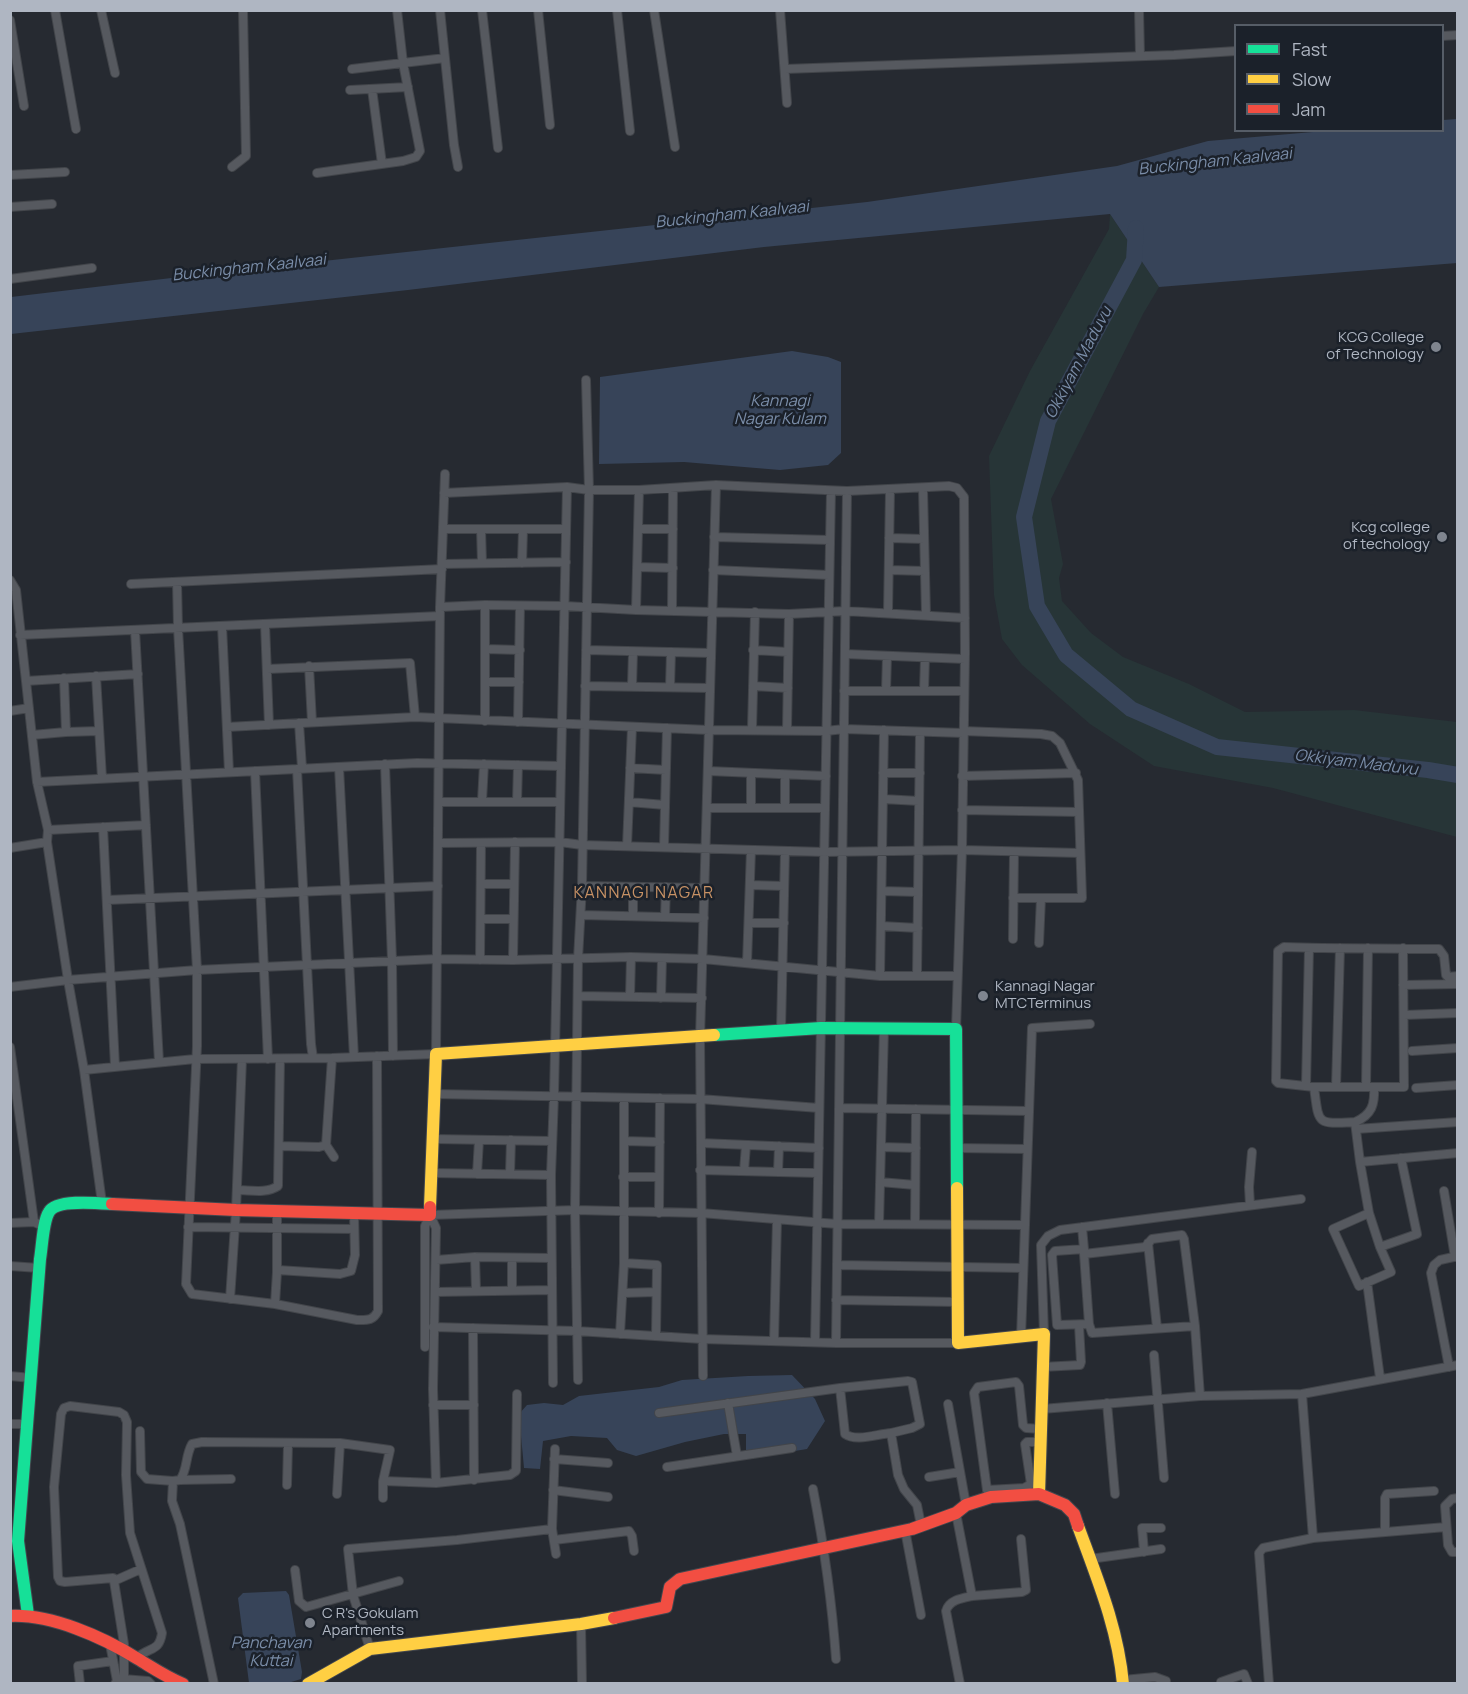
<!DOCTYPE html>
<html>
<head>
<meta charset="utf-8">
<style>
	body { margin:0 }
	#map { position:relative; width:1468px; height:1694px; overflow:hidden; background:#262a31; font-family:Manrope,sans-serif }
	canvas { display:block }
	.frame { position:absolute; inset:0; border:12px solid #afb6c2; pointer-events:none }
	.legend { position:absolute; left:1234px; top:24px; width:210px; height:108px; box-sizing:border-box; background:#1b212a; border:2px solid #565d67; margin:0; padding:8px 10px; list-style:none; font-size:18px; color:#afb6c2 }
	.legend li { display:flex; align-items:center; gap:12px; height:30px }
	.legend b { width:30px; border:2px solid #565d67 }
</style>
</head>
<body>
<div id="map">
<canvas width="1468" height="1694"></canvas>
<div class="frame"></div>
<ul class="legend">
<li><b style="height:8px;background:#16e098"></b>Fast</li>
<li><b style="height:8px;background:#ffcf43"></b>Slow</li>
<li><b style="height:8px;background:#f24e42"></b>Jam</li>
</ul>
</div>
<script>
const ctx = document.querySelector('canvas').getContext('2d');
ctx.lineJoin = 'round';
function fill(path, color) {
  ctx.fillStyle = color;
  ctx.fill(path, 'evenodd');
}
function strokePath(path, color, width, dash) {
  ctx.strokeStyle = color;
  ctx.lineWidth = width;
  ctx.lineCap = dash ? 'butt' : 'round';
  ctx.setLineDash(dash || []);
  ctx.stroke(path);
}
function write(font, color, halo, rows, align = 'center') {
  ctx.font = font + ' Manrope,sans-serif';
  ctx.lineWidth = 5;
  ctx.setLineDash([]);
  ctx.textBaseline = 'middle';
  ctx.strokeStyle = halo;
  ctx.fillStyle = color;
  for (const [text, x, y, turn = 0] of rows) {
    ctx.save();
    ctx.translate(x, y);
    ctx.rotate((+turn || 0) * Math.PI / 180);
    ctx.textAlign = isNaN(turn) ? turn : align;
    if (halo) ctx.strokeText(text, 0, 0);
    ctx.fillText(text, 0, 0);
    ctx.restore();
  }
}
fill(new Path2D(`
	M1110 214 1159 287 1143 314 1051 499 1063 564 1059 578 1062 601 1091 633 1123 657 1189 684 1245 712 1354 710 1457 722V837L1273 788 1154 766 1090 724 1022 665 1002 639 994 595 989 456 1030 371 1109 229Z`), '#273537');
fill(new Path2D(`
	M1457 119V263L1159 287 1110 214 764 247 408 290 11 334V297L222 272 867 202 1117 166 1208 141 1336 130H1442L1443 120Z
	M792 351 828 357 841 362V453L828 465 780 470 684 462 599 464 600 377Z
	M792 1375 815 1399 825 1421 807 1449 746 1459V1434H724L685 1442 636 1456 617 1450 607 1438 571 1436 543 1441 540 1469 524 1468 519 1414 527 1405 544 1403 563 1405 579 1396 659 1387 682 1380 748 1376Z
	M286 1591 289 1595 302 1672 301 1679 288 1683H249L238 1598 243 1593Z`), '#374459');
strokePath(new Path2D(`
	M1136 228 1134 260 1048 421 1024 517 1037 606 1066 655 1131 709 1217 747 1428 770 1458 775`), '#374459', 16);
const street = new Path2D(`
	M55 10 76 129
	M101 10 115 73
	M440 10 454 145 458 167
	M482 10 498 148
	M538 10 550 125
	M617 10 630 131
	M654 10 675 147
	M780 10 787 103
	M1139 10 1140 56
	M10 20 24 106
	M1442 36 1458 35
	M352 69 445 58
	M785 69 1174 55 1236 51
	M372 89 382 164
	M350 90 408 87
	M232 167 246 156 243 10
	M317 173 403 161 416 157 420 151 403 63 397 10
	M10 175 65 172
	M10 207 52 204
	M10 279 92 268
	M923 489 926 615
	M444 493 567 487 589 490 586 380
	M443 529H566
	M481 529 482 563
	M638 529H673
	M714 537 830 540
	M889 538 924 539
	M522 563 523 530
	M442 564 566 562
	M637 567 673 568
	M713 570 829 575
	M889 570 925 571
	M10 580 16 590 37 782 48 830 47 842 68 980 84 1070 102 1203
	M177 582 178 628 197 970V1046L186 1284 192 1294 275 1304 357 1320C367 1320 373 1321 378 1311L377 1056
	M131 584 442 569
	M485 605V721
	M440 607 485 605 565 606 636 610 789 614 845 611 965 618
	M636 610 639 490
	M672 611 673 488
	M888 613 890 490
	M265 624 269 725
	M222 626 229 772
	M135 630 159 1062
	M20 635 440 616
	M485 649 520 650
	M586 650 711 653
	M753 650 788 652
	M845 654 965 659
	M309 666 312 722
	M267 669 410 663 415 717
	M96 676 102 778
	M64 678 66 732 99 731
	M26 681 138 674
	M485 682H519
	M585 686 710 688
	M632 686 633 652
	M753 686 788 688
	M670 687 671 652
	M844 691H964
	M886 691 887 656
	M924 691 925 658
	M10 711 29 708
	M518 722 520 606
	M299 723 302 768
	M227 727 415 717 709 730 826 731 844 729 963 733
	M752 729 755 612
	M787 730 789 614
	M963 731 1041 734 1052 736 1060 743 1078 780 1082 898H1013
	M32 735 66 732
	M385 764 392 961 393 1056
	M339 767 354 1057
	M630 768 666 770
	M297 769 311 1044 313 1058
	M255 771 268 1059
	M708 771 826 776
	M751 773V808
	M883 773H920
	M962 776 1076 773
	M37 782 417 763 561 766
	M883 799 919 801
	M482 801 484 764
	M439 802H560
	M517 802 518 765
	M629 802 665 805
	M707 808H825
	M785 808V775
	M962 810 1079 812
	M103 827 115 1066
	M48 830 146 825
	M438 843 560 842 582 845 824 852 962 850 1080 853
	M627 846 632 727
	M664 847 667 728
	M10 848 47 842
	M481 884H514
	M750 885 784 886
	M582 886 705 888
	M882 891 918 892
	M107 900 438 886
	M581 915 704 918
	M633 916V887
	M665 917 666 887
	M481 919H513
	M749 923H784
	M881 926 918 928
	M1013 939 1014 852
	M1039 943 1041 898
	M1403 948 1404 1087H1314L1278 1083 1276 1081 1278 951 1284 947C1336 949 1387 948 1439 949L1444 956 1446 975 1448 977 1458 976
	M480 960 481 843
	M513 960 515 842
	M747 963 751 850
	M880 976 884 730
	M917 976 920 732
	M1403 985 1458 984
	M10 987 68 980 197 970 437 959 513 960 631 957 703 959 880 976H956
	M578 996 702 998
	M630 997 631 957
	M661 998 662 958
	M1404 1015 1458 1013
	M781 1030 785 851
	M10 1047 34 1222
	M1412 1051 1458 1048
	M84 1070 195 1059 332 1058 436 1054 440 607 445 474
	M1306 1086 1309 948
	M1314 1087C1319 1125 1316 1124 1355 1122L1360 1162
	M1336 1087 1340 948
	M1366 1087 1368 948
	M1416 1088 1458 1085
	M434 1094 700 1099 819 1108
	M839 1108 1029 1111
	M1355 1122C1372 1115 1375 1104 1374 1087
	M1356 1129 1458 1122
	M433 1139 552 1141
	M624 1141 660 1142
	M701 1143 819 1148
	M326 1145 334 1157
	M279 1146 319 1147 326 1145 332 1058
	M881 1147 916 1148
	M956 1148 1027 1149
	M700 1170 818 1173
	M744 1171 746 1145
	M778 1172 779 1146
	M432 1173 551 1175
	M477 1174 479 1140
	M510 1174 511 1140
	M623 1177H659
	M880 1182 915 1185
	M237 1190C250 1190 266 1194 278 1186L280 1059
	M1444 1191 1455 1257
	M1250 1205 1249 1187 1252 1152
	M659 1213 660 1098
	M1369 1213 1380 1247 1391 1272 1359 1286 1333 1229 1369 1213 1360 1162 1458 1153
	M430 1215 575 1210 701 1213 837 1224 1024 1225
	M10 1223 34 1222 45 1227
	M879 1224 884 1028
	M915 1224 916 1109
	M188 1227 354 1229
	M1082 1227 1084 1249
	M1148 1243 1157 1328
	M1380 1247 1417 1234 1401 1158
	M1084 1254V1249L1055 1251 1052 1255 1057 1325 1089 1324
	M475 1257 476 1290
	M436 1260 475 1257 551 1258
	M624 1263 657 1265 656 1336
	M837 1265 1023 1268
	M10 1266 39 1268
	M278 1270 340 1274 351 1271 355 1255 354 1214
	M1367 1282 1380 1378
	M512 1290V1258
	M436 1292 551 1290
	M623 1293 656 1292
	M230 1299 236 1210 242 1059
	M836 1300 957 1302
	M275 1304 277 1272V1211
	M1195 1326 1092 1333 1089 1324 1084 1254 1145 1247 1152 1239 1182 1235 1184 1239 1195 1326 1200 1396
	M433 1327 577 1331 702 1339 836 1343H958
	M473 1328 474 1480
	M620 1334 624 1263V1098
	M1044 1334 1041 1245 1048 1236 1060 1230 1301 1199
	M1021 1337 1032 1028 1090 1024
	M774 1341 777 1220
	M815 1342 831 491
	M836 1343 847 491
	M425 1347V1226L430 1215
	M1154 1355 1164 1478
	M1042 1367 1080 1365 1081 1362 1079 1325
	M1449 1367 1431 1273 1434 1265 1440 1260 1458 1256
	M10 1376 32 1378
	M703 1376 700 1038 716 485
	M578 1380 575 1210 578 959 582 886 589 490H639L716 485 847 491 949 486 957 488 964 497 965 654 962 850 956 1029
	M553 1383 551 1175 554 1096 567 487
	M840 1388 845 1434C856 1442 877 1434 891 1433
	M728 1403 737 1456
	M1107 1403 1115 1494
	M948 1404 966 1505
	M433 1405H474
	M1042 1409 1200 1396 1302 1394
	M659 1413 840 1388 908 1381 912 1382 920 1424 912 1428 891 1433 898 1475 904 1489 917 1505 921 1525
	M10 1424H28
	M140 1431 141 1472 147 1479 173 1481
	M1041 1442H1027L1025 1444 1031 1484 1024 1488 987 1490 974 1393 978 1387 1016 1382 1019 1386 1023 1425 1026 1428 1041 1429
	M555 1449 552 1529 556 1554
	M554 1459 608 1463
	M667 1467 792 1448
	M929 1477 960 1472
	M180 1480 231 1479
	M383 1481V1498
	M436 1483 510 1475 516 1471 517 1394
	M287 1485 288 1444
	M813 1489C824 1546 832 1602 836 1659
	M553 1490 608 1497
	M337 1494 340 1443
	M1458 1498 1452 1499 1445 1506 1448 1545 1452 1552H1458
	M956 1513 972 1596 1022 1592 1026 1590 1021 1539
	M905 1530 921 1615
	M1385 1532V1498L1387 1494 1434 1491
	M1313 1538 1302 1394 1458 1365
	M554 1540 629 1531 632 1536 634 1551
	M1144 1552 1142 1528H1161
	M1090 1559 1161 1549
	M295 1570 299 1601 306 1607 399 1581
	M114 1581 124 1644V1684
	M581 1624 582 1684
	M110 1644 117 1681 115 1684
	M370 1649 353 1595 348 1549 457 1540 552 1529
	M137 1658C149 1646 159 1653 162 1633L130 1533 126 1475 127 1422 124 1415 119 1412 70 1406 64 1408 61 1414 54 1487 58 1577 60 1581 65 1582 113 1578 114 1581 141 1569
	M123 1679 148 1681 151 1684
	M1123 1680 1155 1677 1166 1681
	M1221 1682 1244 1674 1248 1684
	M80 1684 78 1666 113 1661
	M214 1684 180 1524 172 1501 173 1481 180 1480C188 1469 185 1456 192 1444L202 1442 340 1443 390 1450 383 1481 436 1483 433 1389 436 1228 430 1215
	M960 1684 946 1611C949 1600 962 1598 972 1596
	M1269 1684 1259 1553 1263 1548 1313 1538 1446 1527`);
const fast = new Path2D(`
	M714 1035 821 1028 956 1029 957 1188
	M28 1615 18 1541 40 1259C42 1248 43 1221 49 1212 56 1199 98 1203 112 1204`);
const slow = new Path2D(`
	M957 1188 958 1343 1044 1334 1039 1494
	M430 1207 436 1054 714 1035
	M1078 1526C1097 1578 1118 1628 1123 1684
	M308 1684 370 1649 581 1624 614 1618`);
const jam = new Path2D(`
	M112 1204 236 1210 430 1215V1207
	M10 1616C51 1614 103 1637 138 1659 153 1668 166 1677 183 1684
	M614 1618 666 1607 670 1587 680 1579 912 1529 956 1513 966 1505 991 1497 1039 1494 1065 1505 1074 1514 1078 1526`);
strokePath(street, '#42454a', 10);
strokePath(fast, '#43474e', 14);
strokePath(slow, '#43474e', 14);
strokePath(jam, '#43474e', 14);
strokePath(street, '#56595f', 8);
strokePath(fast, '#16e098', 12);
strokePath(slow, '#ffcf43', 12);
strokePath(jam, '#f24e42', 12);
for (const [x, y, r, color] of [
	[1436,347,6,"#7f858f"],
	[1442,537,6,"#7f858f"],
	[983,996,6,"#7f858f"],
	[310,1623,6,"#7f858f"]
]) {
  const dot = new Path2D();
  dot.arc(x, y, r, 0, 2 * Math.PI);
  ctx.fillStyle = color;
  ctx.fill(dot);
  strokePath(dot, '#1b212a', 2);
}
write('15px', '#afb6c2', '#1b212a', [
	["KCG College",1424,338],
	["of Technology",1424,355],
	["Kcg college",1430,528],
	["of techology",1430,545],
	["Kannagi Nagar",995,987,"left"],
	["MTCTerminus",995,1004,"left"],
	["C R's Gokulam",322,1614,"left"],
	["Apartments",322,1631,"left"]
], 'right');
write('italic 16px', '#7a8da8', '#1b212a', [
	["Buckingham Kaalvaai",1215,162,-6],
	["Buckingham Kaalvaai",732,215,-6],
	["Buckingham Kaalvaai",249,268,-6],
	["Okkiyam Maduvu",1079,363,-62],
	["Kannagi",780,402],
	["Nagar Kulam",780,420],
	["Okkiyam Maduvu",1356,763,7],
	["Panchavan",271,1644],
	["Kuttai",271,1662]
]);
ctx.letterSpacing = '1.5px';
write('16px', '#c89265', '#1b212a', [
	["KANNAGI NAGAR",644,894]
]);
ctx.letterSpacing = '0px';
</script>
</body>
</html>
